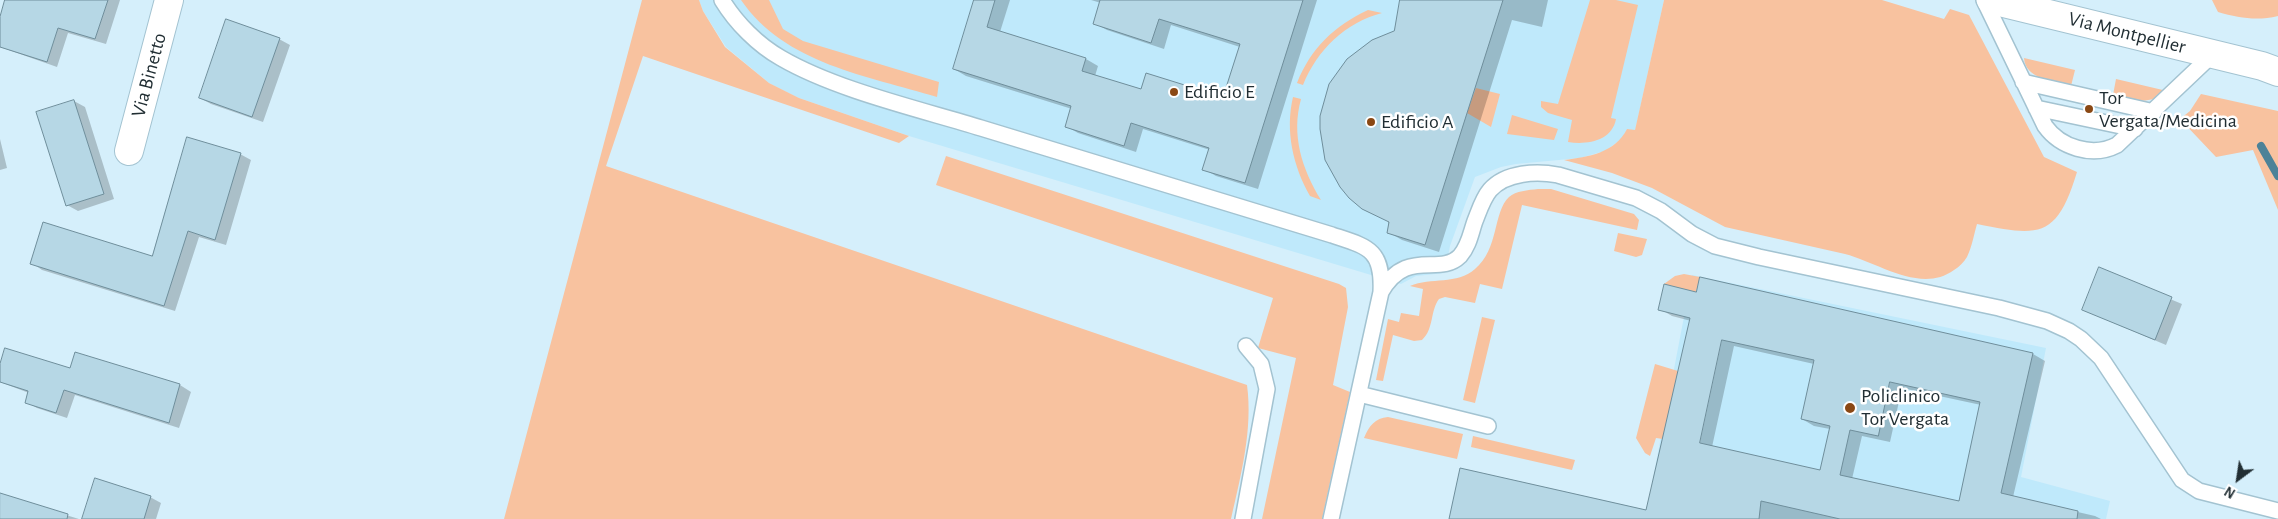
<!DOCTYPE html>
<html>
<head>
<meta charset="utf-8">
<style>
	body { margin:0 }
	#map { position:relative; width:2278px; height:519px; overflow:hidden; background:#d5effb; font-family:"Alegreya Sans",sans-serif }
	canvas { display:block }
	.north { position:absolute; left:2213px; top:454px; width:50px; height:50px; -webkit-text-stroke:4px #fff; paint-order:stroke; rotate:211deg; font-size:14px; font-weight:700; line-height:20px; text-align:center; color:#212e33 }
	.north::after { content:''; display:block; margin:auto; width:18px; height:22px; background:#212e33; clip-path:polygon(50% 0,100% 100%,50% 72%,0 100%) }
</style>
</head>
<body>
<div id="map">
<canvas width="2278" height="519"></canvas>
<div class="north">N</div>
</div>
<script>
const ctx = document.querySelector('canvas').getContext('2d');
ctx.lineJoin = 'round';
function fill(path, color) {
  ctx.fillStyle = color;
  ctx.fill(path, 'evenodd');
}
function strokePath(path, color, width, dash) {
  ctx.strokeStyle = color;
  ctx.lineWidth = width;
  ctx.lineCap = dash ? 'butt' : 'round';
  ctx.setLineDash(dash || []);
  ctx.stroke(path);
}
function write(font, color, halo, rows, align = 'center') {
  ctx.font = font + ' "Alegreya Sans",sans-serif';
  ctx.lineWidth = 5;
  ctx.setLineDash([]);
  ctx.textBaseline = 'middle';
  ctx.strokeStyle = halo;
  ctx.fillStyle = color;
  for (const [text, x, y, turn = 0] of rows) {
    ctx.save();
    ctx.translate(x, y);
    ctx.rotate((+turn || 0) * Math.PI / 180);
    ctx.textAlign = isNaN(turn) ? turn : align;
    if (halo) ctx.strokeText(text, 0, 0);
    ctx.fillText(text, 0, 0);
    ctx.restore();
  }
}
fill(new Path2D(`
	M699 0H1664L1635 131 1627 129 1623 138 1605 151 1580 158 1516 164 1501 167 1475 177 1450 246 1445 273 1416 276 1401 284 909 136 799 98 769 83 726 47 703 11Z
	M1692 275 2046 348 2021 477 2110 501 2106 519H1449L1460 468 1647 510Z`), '#bfe9fb');
fill(new Path2D(`
	M642 0H699L703 11 725 47 769 83 799 98 909 136 899 143 643 56 606 166 1247 385C1253 429 1241 475 1231 519H504Z
	M741 0H769L783 29 803 41 939 82 937 97C868 76 785 64 741 0Z
	M1590 0H1616L1638 5 1611 118 1616 119C1612 141 1587 145 1568 142L1572 120 1548 113 1541 107V101L1558 104Z
	M1664 0H1882L1944 19 1950 9 1969 15 2044 157 2077 172C2057 238 2040 237 1977 224 1974 234 1972 247 1967 257 1964 262 1959 267 1954 270 1921 294 1879 263 1845 254L1725 227 1652 188 1612 173 1564 160C1588 157 1615 153 1627 129L1635 130Z
	M2212 0H2278V16C2257 21 2239 18 2218 12Z
	M1368 10 1382 13C1346 22 1317 50 1303 85L1297 83C1311 48 1334 26 1368 10Z
	M2024 58 2075 70 2071 86C2055 82 2025 79 2024 58Z
	M2116 79 2167 91C2148 106 2135 100 2113 95Z
	M1476 88 1500 94 1491 127 1467 113Z
	M2201 94 2278 111V210L2253 150 2216 157 2180 119 2190 111Z
	M1293 97 1301 99C1291 135 1302 169 1321 200L1310 196C1293 166 1285 131 1293 97Z
	M1512 115 1558 129 1554 140 1507 134Z
	M946 156 1339 284 1346 288 1348 307 1333 385 1350 392 1322 519H1262L1296 358 1258 348 1273 298 936 185Z
	M1538 189H1551L1634 214 1639 220 1637 230 1522 205 1502 289 1480 284 1475 303 1445 297 1439 299C1430 311 1434 329 1422 340L1414 341 1393 335 1383 381 1376 380 1388 319 1399 322 1401 313 1419 316 1423 289 1410 286C1431 277 1457 285 1475 269 1499 249 1493 212 1509 197 1516 191 1528 190 1538 189Z
	M1618 233 1647 239 1642 255 1636 257 1614 251Z
	M1684 274 1700 277 1696 292 1664 284 1675 276Z
	M1482 317 1495 320 1475 403 1463 400Z
	M1655 364 1678 371 1663 439 1656 438 1650 456 1645 453 1636 438Z
	M1388 417 1463 434 1457 459 1364 438C1369 426 1375 418 1388 417Z
	M1473 436 1575 460 1572 470 1471 447Z`), '#f8c29f');
fill(new Path2D(`
	M7 0H120L106 44 68 33 57 67 0 47V21Z
	M976 0H1010L1000 32 1086 59 1098 66 1095 76 1142 91 1224 99 1240 47 1171 25 1164 49 1107 30 1094 23 1101 3 1091 0H1317L1258 189 1216 176 1204 169 1210 150 1143 129 1136 152 1078 133 1066 126 1072 109 966 76 954 69Z
	M1402 0H1548L1542 27 1512 20 1439 252 1402 240 1388 232 1395 32Z
	M279 39 290 45 263 122 211 104 200 98Z
	M74 101 85 107 114 199 78 211 67 205Z
	M0 139 7 168 0 170Z
	M240 154 251 160 226 245 199 237 175 311 42 270 32 263 153 258Z
	M2099 269 2182 304 2166 345 2083 310Z
	M1697 294 2033 354 2045 361 2013 497 2095 516 2101 519H1450L1647 512 1691 321 1672 316 1660 309ZM1734 346 1814 364 1802 419 1814 426 1830 429 1821 471 1712 447ZM1902 388 1981 405 1960 502 1852 479 1862 436 1890 442Z
	M76 353 180 385 191 392 179 428 75 395 67 418 37 408 26 402 29 393 0 382V369L71 370Z
	M0 495 79 519H0Z
	M150 497 161 503 156 519H84Z`), '#0003');
strokePath(new Path2D(`
	M2261 146 2278 176`), '#4c8298', 8);
const building = new Path2D(`
	M5 0H108L95 39 58 28 47 62 0 47V17Z
	M974 0H995L987 27 1086 58 1082 71 1141 89 1146 73 1223 97 1240 44 1159 19 1151 43 1093 24 1100 0H1303L1245 183 1202 170 1209 148 1131 123 1124 146 1065 127 1071 106 953 69Z
	M1400 0H1503L1425 245 1387 233 1389 222 1362 209 1349 198 1340 187 1325 160 1320 129V116L1329 84 1347 59 1372 40 1394 31Z
	M226 19 280 38 252 117 199 98Z
	M74 100 104 194 66 206 36 112Z
	M187 137 241 153 215 240 188 231 164 306 30 264 43 222 152 256Z
	M2099 267 2172 297 2155 340 2082 310Z
	M1700 277 2033 353 2001 493 2078 511 2077 519H1840L1761 501 1759 519H1449L1460 468 1646 510 1690 318 1658 310 1664 284 1696 292ZM1722 340 1814 360 1801 419 1830 426 1820 470 1700 443ZM1890 382 1980 402 1959 501 1840 475 1850 430 1878 436Z
	M5 348 70 368 75 352 180 384 169 423 64 390 56 413 25 403 28 391 0 382V364Z
	M95 478 151 496 144 519H82Z
	M0 493 68 514 67 519H0Z`);
fill(building, '#b6d7e5');
strokePath(building, '#6f8e9b', 1);
const lane = new Path2D(`
	M722 0C736 23 758 45 781 58 836 90 919 109 981 128 1098 164 1215 199 1332 235 1368 247 1383 249 1381 292L1331 519
	M1984 0 2045 126C2060 147 2092 158 2117 145L2213 54
	M2023 82 2154 112
	M2036 108 2135 129
	M1381 292C1407 247 1439 277 1460 256 1469 246 1471 232 1475 221 1479 211 1483 198 1490 190 1506 172 1537 171 1558 175L1636 198 1661 211 1692 234 1715 246 1759 257 1999 308 2047 321 2069 331 2081 339 2101 358 2182 480 2199 491 2278 511
	M1359 394 1488 426
	M1243 519 1267 389 1261 364 1246 346`);
const street = new Path2D(`
	M1991 0 2262 66 2278 72
	M129 151 169 0`);
strokePath(lane, '#a3c3d1', 18);
strokePath(street, '#a3c3d1', 30);
strokePath(lane, '#fff', 15);
strokePath(street, '#fff', 28);
for (const [x, y, r, color] of [
	[1174,92,5,"#8a4814"],
	[2089,109,5,"#8a4814"],
	[1371,122,5,"#8a4814"],
	[1850,408,6,"#8a4814"]
]) {
  const dot = new Path2D();
  dot.arc(x, y, r, 0, 2 * Math.PI);
  ctx.fillStyle = color;
  ctx.fill(dot);
  strokePath(dot, '#fff', 2);
}
write('20px', '#212e33', '#fff', [
	["Via Montpellier",2127,33,14],
	["Via Binetto",149,75,-75]
]);
write('20px', '#212e33', '#fff', [
	["Edificio E",1184,92],
	["Tor",2099,98],
	["Vergata/Medicina",2099,121],
	["Edificio A",1381,122],
	["Policlinico",1861,396],
	["Tor Vergata",1861,419]
], 'left');
</script>
</body>
</html>
